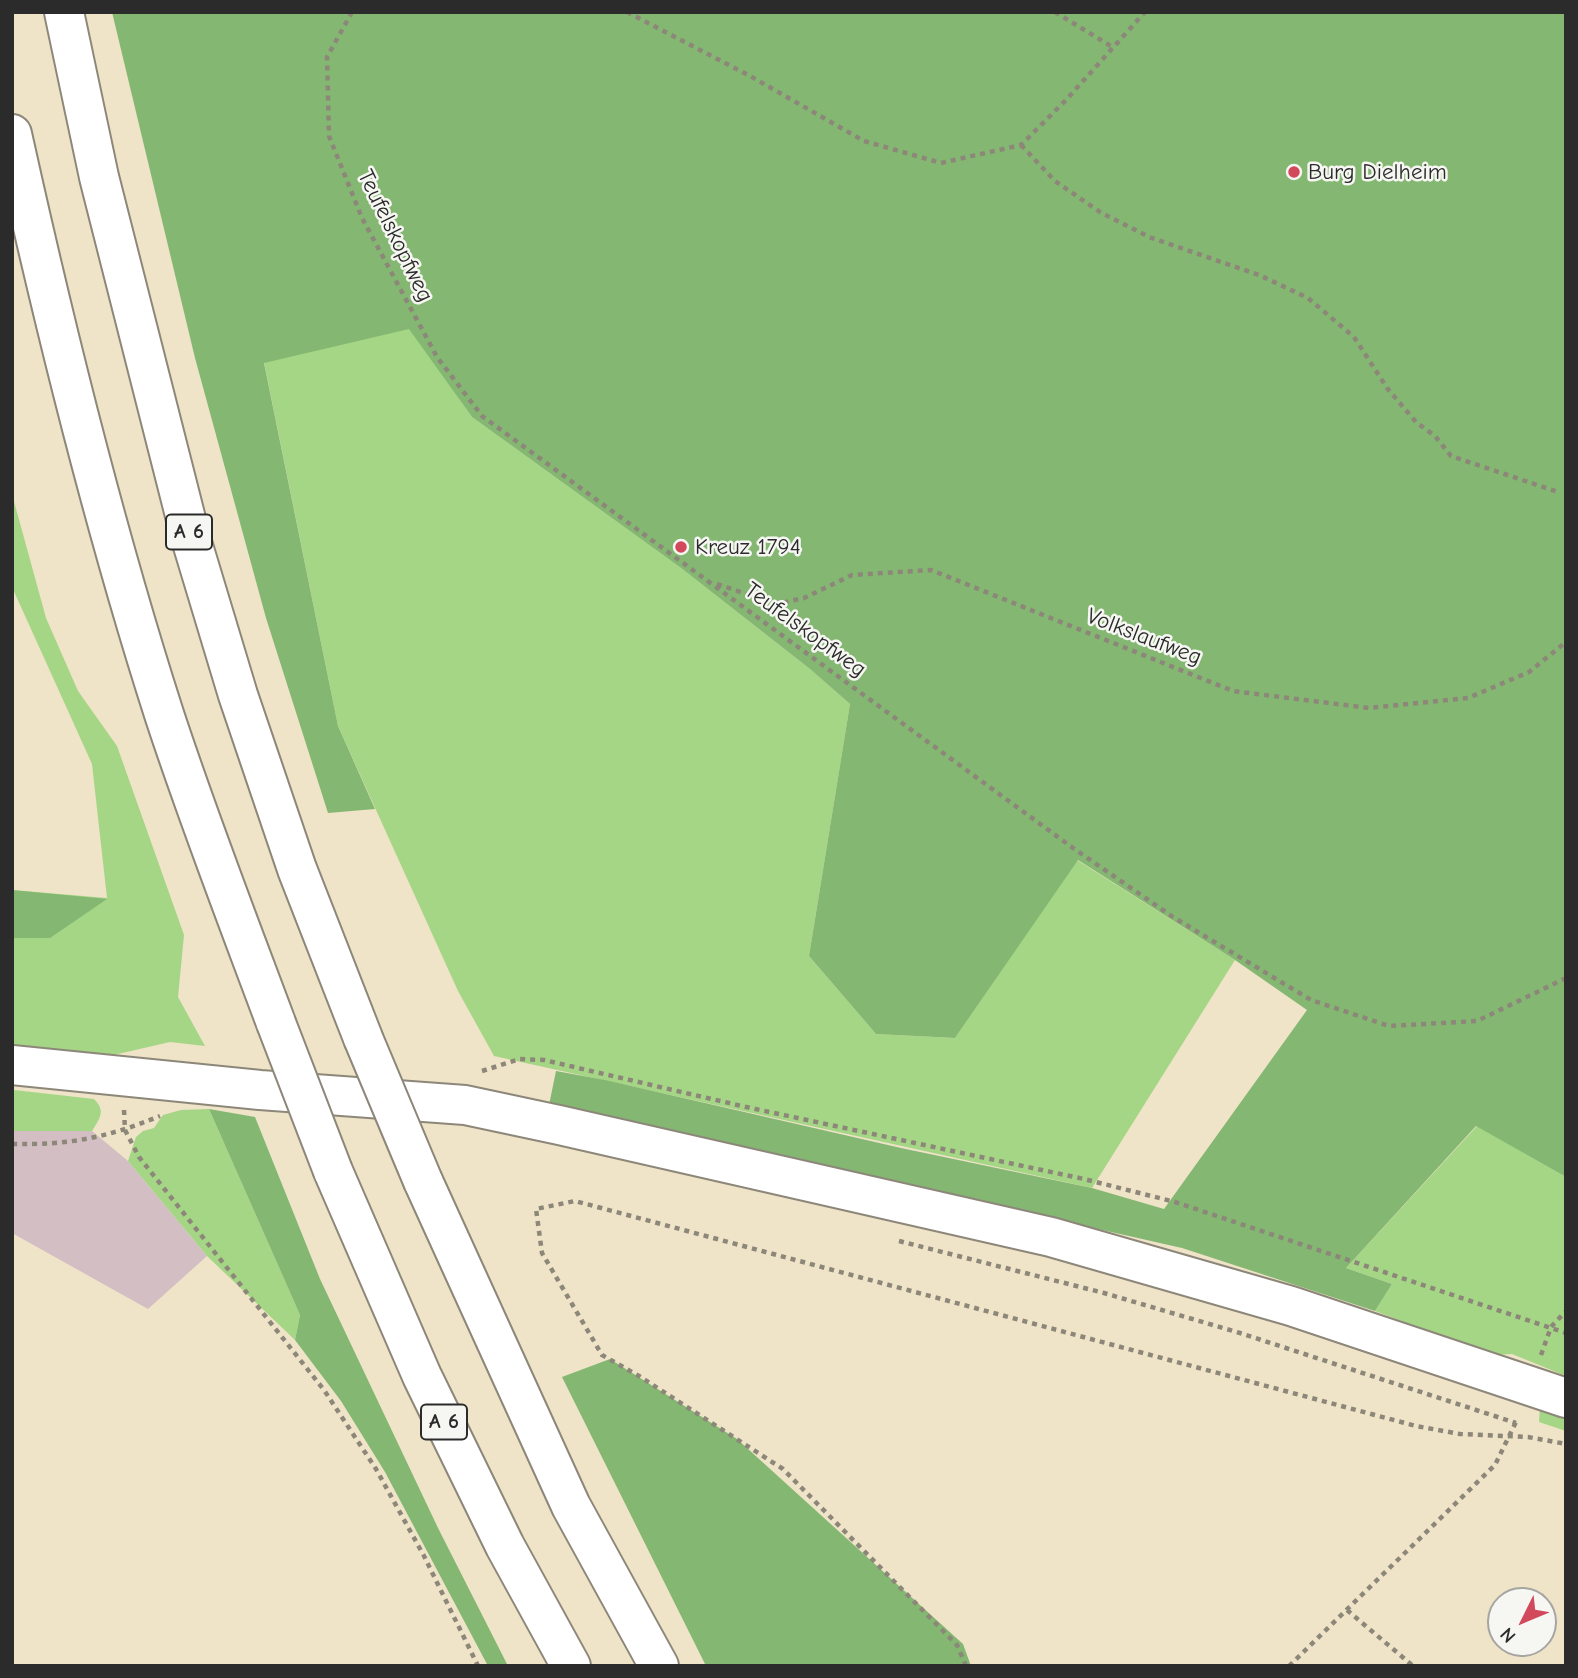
<!DOCTYPE html>
<html>
<head>
<meta charset="utf-8">
<style>
	body { margin:0 }
	#map { position:relative; width:1578px; height:1678px; overflow:hidden; background:#efe3c8; font-family:"Comic Neue",sans-serif }
	canvas { display:block }
	.frame { position:absolute; inset:0; border:14px solid #2b2b2b; pointer-events:none }
	.north { position:absolute; left:1487px; top:1587px; width:70px; height:70px; box-sizing:border-box; background:#f6f6f2; border:2px solid #a5a5a2; border-radius:50%; rotate:227deg; font-size:19px; font-weight:700; line-height:28px; text-align:center; color:#2b2b2b }
	.north::after { content:''; display:block; margin:auto; width:24px; height:32px; background:#d1495b; clip-path:polygon(50% 0,100% 100%,50% 72%,0 100%) }
</style>
</head>
<body>
<div id="map">
<canvas width="1578" height="1678"></canvas>
<div class="frame"></div>
<div class="north">N</div>
</div>
<script>
const ctx = document.querySelector('canvas').getContext('2d');
ctx.lineJoin = 'round';
function fill(path, color) {
  ctx.fillStyle = color;
  ctx.fill(path, 'evenodd');
}
function strokePath(path, color, width, dash) {
  ctx.strokeStyle = color;
  ctx.lineWidth = width;
  ctx.lineCap = dash ? 'butt' : 'round';
  ctx.setLineDash(dash || []);
  ctx.stroke(path);
}
function write(font, color, halo, rows, align = 'center') {
  ctx.font = font + ' "Comic Neue",sans-serif';
  ctx.lineWidth = 5;
  ctx.setLineDash([]);
  ctx.textBaseline = 'middle';
  ctx.strokeStyle = halo;
  ctx.fillStyle = color;
  for (const [text, x, y, turn = 0] of rows) {
    ctx.save();
    ctx.translate(x, y);
    ctx.rotate((+turn || 0) * Math.PI / 180);
    ctx.textAlign = isNaN(turn) ? turn : align;
    if (halo) ctx.strokeText(text, 0, 0);
    ctx.fillText(text, 0, 0);
    ctx.restore();
  }
}
fill(new Path2D(`
	M12 1131H92L128 1161 207 1256 148 1309 12 1233Z`), '#d2bec3');
fill(new Path2D(`
	M410 328 472 417 681 568 810 669 850 704 809 956 876 1034 955 1038 1077 860 1235 960 1092 1188 494 1056 458 991 338 726 264 362Z
	M12 494 46 618 78 691 117 746 184 935 178 997 205 1046 170 1042 105 1057 12 1045V890L107 898 92 764 12 587Z
	M14 1090 94 1099C106 1111 100 1118 92 1131H12Z
	M209 1109 300 1315 295 1340 207 1256 128 1161 136 1137 143 1131 154 1128 163 1115 181 1110Z
	M1477 1126 1566 1177V1376L1512 1354 1491 1355 1375 1311 1392 1284 1346 1268Z
	M1540 1406 1566 1416V1431L1539 1422Z`), '#a5d685');
fill(new Path2D(`
	M112 12H1566V1177L1476 1126 1346 1268 1392 1284 1375 1311 1182 1248 549 1105 556 1071 605 1080 901 1148 1092 1188 1164 1209 1307 1010 1235 960 1078 860 955 1038 876 1034 809 956 850 704 810 669 681 568 472 417 409 329 264 363 338 726 375 809 328 813 266 618 195 358Z
	M12 890 107 899 50 938H12Z
	M209 1109 255 1117 320 1279 438 1528 508 1666H488L385 1472 341 1401 295 1340 300 1315Z
	M610 1359 737 1439 963 1644 971 1666H706L562 1377Z`), '#84b772');
const tertiary = new Path2D(`
	M12 1065 260 1090 465 1105 559 1125 1051 1237 1291 1306 1566 1398`);
const motorway = new Path2D(`
	M64 12 99 177 191 539 238 695 297 869 363 1038
	M12 134C55 329 103 524 164 714 198 818 238 921 276 1023
	M333 1171 422 1376 505 1546 571 1666
	M423 1181 571 1506 659 1666`);
strokePath(tertiary, '#8d877a', 42);
strokePath(motorway, '#8d877a', 42);
strokePath(new Path2D(`
	M352 12 327 57 329 136 362 218 437 357 482 416 1073 848 1173 917 1311 1000 1389 1026 1477 1021 1566 978
	M627 12 750 76 864 141 941 163 1021 145 1066 100 1145 12
	M1055 12 1114 48
	M1021 145 1055 181 1100 212 1149 237 1259 275 1308 298 1354 337 1387 388 1416 422 1435 436 1451 456 1558 492
	M717 584 776 604 804 598 852 575 931 570 1233 691 1369 708 1468 698 1529 672 1566 642
	M482 1071 520 1059 544 1060 746 1107 1084 1179 1175 1202 1566 1333
	M124 1110 125 1130 139 1157 324 1390 376 1469 424 1556 478 1666
	M12 1144C70 1145 106 1138 160 1116
	M899 1241 1104 1293 1240 1333 1516 1423
	M1541 1355 1551 1327 1566 1311
	M1347 1610 1413 1666
	M966 1666 957 1645 783 1469 639 1376 602 1355 542 1253 536 1209 575 1201 1416 1426 1460 1434 1528 1437 1566 1444
	M1289 1666 1495 1465 1516 1422`), '#8d877a', 4.5, [5, 5]);
strokePath(tertiary, '#fff', 38);
strokePath(motorway, '#fff', 38);
const motorwayBridge = new Path2D(`
	M276 1023 333 1171
	M363 1038 423 1181`);
strokePath(motorwayBridge, '#8d877a', 42, []);
strokePath(motorwayBridge, '#fff', 38);
for (const [x, y, r, color] of [
	[1294,172,7,"#d1495b"],
	[681,547,7,"#d1495b"]
]) {
  const dot = new Path2D();
  dot.arc(x, y, r, 0, 2 * Math.PI);
  ctx.fillStyle = color;
  ctx.fill(dot);
  strokePath(dot, '#f6f6f2', 2.5);
}
for (const [x, y, w] of [
	[189,532,46],
	[444,1422,46]
]) {
  const box = new Path2D();
  box.roundRect(x - w / 2, y - 17.5, w, 35, 5);
  ctx.fillStyle = '#f6f6f2';
  ctx.fill(box);
  strokePath(box, '#2b2b2b', 2);
}
write('bold 21px', '#2b2b2b', null, [
	["A 6",189,532],
	["A 6",444,1422]
]);
write('23px', '#2b2b2b', '#f6f6f2', [
	["Burg Dielheim",1308,172],
	["Kreuz 1794",695,547]
], 'left');
write('23px', '#2b2b2b', '#f6f6f2', [
	["Teufelskopfweg",395,236,64],
	["Teufelskopfweg",805,630,36],
	["Volkslaufweg",1144,637,21]
]);
</script>
</body>
</html>
